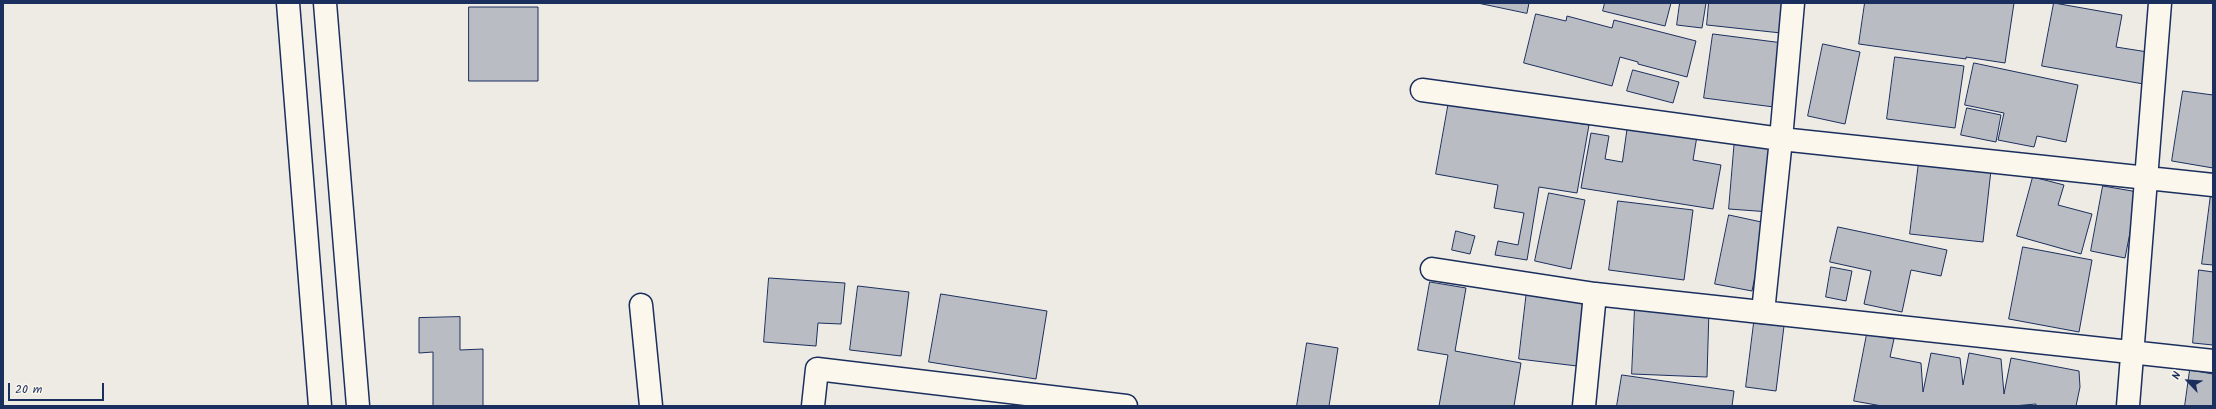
<!DOCTYPE html>
<html>
<head>
<meta charset="utf-8">
<style>
	body { margin:0 }
	#map { position:relative; width:2216px; height:409px; overflow:hidden; background:#eeebe4; font-family:Kalam,sans-serif }
	canvas { display:block }
	.frame { position:absolute; inset:0; border:4px solid #1b2f5e; pointer-events:none }
	.north { position:absolute; left:2168px; top:361px; width:40px; height:40px; -webkit-text-stroke:3px #fbf7ec; paint-order:stroke; rotate:295deg; font-size:11px; font-weight:700; line-height:16px; text-align:center; color:#1b2f5e }
	.north::after { content:''; display:block; margin:auto; width:14px; height:18px; background:#1b2f5e; clip-path:polygon(50% 0,100% 100%,50% 72%,0 100%) }
	.scale { position:absolute; left:8px; top:383px; width:96px; height:18px; box-sizing:border-box; border:2px solid #1b2f5e; border-top:0; padding-left:5px; font-size:12px; line-height:14px; white-space:nowrap; color:#1b2f5e; -webkit-text-stroke:3px #fbf7ec; paint-order:stroke }
</style>
</head>
<body>
<div id="map">
<canvas width="2216" height="409"></canvas>
<div class="frame"></div>
<div class="north">N</div>
<div class="scale">20 m</div>
</div>
<script>
const ctx = document.querySelector('canvas').getContext('2d');
ctx.lineJoin = 'round';
function fill(path, color) {
  ctx.fillStyle = color;
  ctx.fill(path, 'evenodd');
}
function strokePath(path, color, width, dash) {
  ctx.strokeStyle = color;
  ctx.lineWidth = width;
  ctx.lineCap = dash ? 'butt' : 'round';
  ctx.setLineDash(dash || []);
  ctx.stroke(path);
}
const building = new Path2D(`
	M1478 3H1529L1527 13Z
	M1605 3H1671L1665 26 1603 11Z
	M1680 3H1706L1702 28 1677 25Z
	M1709 3H1784L1781 33 1707 25Z
	M1865 3H2014L2005 63 1966 57V59L1859 44Z
	M2054 3 2122 15 2116 47 2154 53 2149 85 2042 66Z
	M469 7H538V81H469Z
	M1536 14 1566 21 1567 16 1612 28 1614 20 1696 41 1687 77 1638 64V62L1620 57 1612 86 1524 63Z
	M1713 34 1783 43 1774 107 1704 98Z
	M1823 44 1860 52 1845 124 1808 116Z
	M1895 57 1964 66 1955 128 1887 119Z
	M1974 63 2078 85 2066 142 2037 136 2034 147 1998 140 2004 113 1965 105Z
	M1633 70 1679 82 1673 103 1627 91Z
	M2183 91 2213 95V168L2172 161Z
	M1449 101 1589 125 1577 193 1539 187 1527 260 1495 255 1498 241 1518 245 1524 213 1494 208 1498 185 1436 174Z
	M1967 108 2001 115 1996 142 1961 135Z
	M1628 125 1697 136 1693 160 1721 165 1713 209 1581 188 1591 133 1609 136 1605 159 1622 162Z
	M1735 138 1776 141 1770 212 1729 209Z
	M1919 162 1991 170 1983 242 1910 234Z
	M2033 177 2064 185 2058 205 2092 214 2081 254 2017 236Z
	M2103 186 2138 192 2125 258 2091 251Z
	M1549 193 1585 200 1571 269 1535 261Z
	M2211 194 2213 195V265L2202 264Z
	M1618 201 1693 210 1684 280 1609 270Z
	M1729 215 1766 223 1752 291 1715 284Z
	M1838 227 1947 250 1941 276 1911 270 1902 312 1864 304 1871 271 1830 262Z
	M1456 231 1475 236 1470 254 1452 250Z
	M2023 247 2092 260 2079 332 2009 319Z
	M1831 267 1852 271 1846 301 1826 297Z
	M2199 270 2213 272V345L2193 343Z
	M769 278 845 283 841 324 818 323 816 346 764 342Z
	M1430 282 1466 288 1455 351 1521 363 1514 406H1439L1448 355 1418 350Z
	M858 286 909 292 901 356 850 350Z
	M1527 290 1586 297 1577 366 1519 359Z
	M941 294 1047 311 1036 379 929 362Z
	M1635 307 1709 309 1707 377 1632 374Z
	M460 317V350L483 349V406H433V352L419 353V318Z
	M1754 323 1784 326 1776 391 1746 387Z
	M1867 334 1894 339 1890 357 1921 363 1923 392 1931 353 1960 358 1963 385 1969 353 2001 359 2004 394 2011 358 2079 371 2080 387 2076 406H2036V404L2013 406H1882L1854 401Z
	M1307 343 1338 348 1329 406H1297Z
	M2190 370 2213 374V406H2185Z
	M1622 375 1734 391 1732 406H1617Z`);
fill(building, '#b9bcc3');
strokePath(building, '#1b2f5e', 1);
const minor = new Path2D(`
	M1422 90 1781 139 1793 3
	M1432 269 1595 294 2213 361
	M641 305 651 406
	M1763 312 1781 139 2213 185
	M813 406 817 369 1126 406
	M1584 406 1595 294
	M2128 406 2160 3`);
const major = new Path2D(`
	M288 3 320 406
	M325 3 358 406`);
strokePath(minor, '#1b2f5e', 25);
strokePath(major, '#1b2f5e', 25);
strokePath(minor, '#fbf7ec', 22);
strokePath(major, '#fbf7ec', 22);
</script>
</body>
</html>
